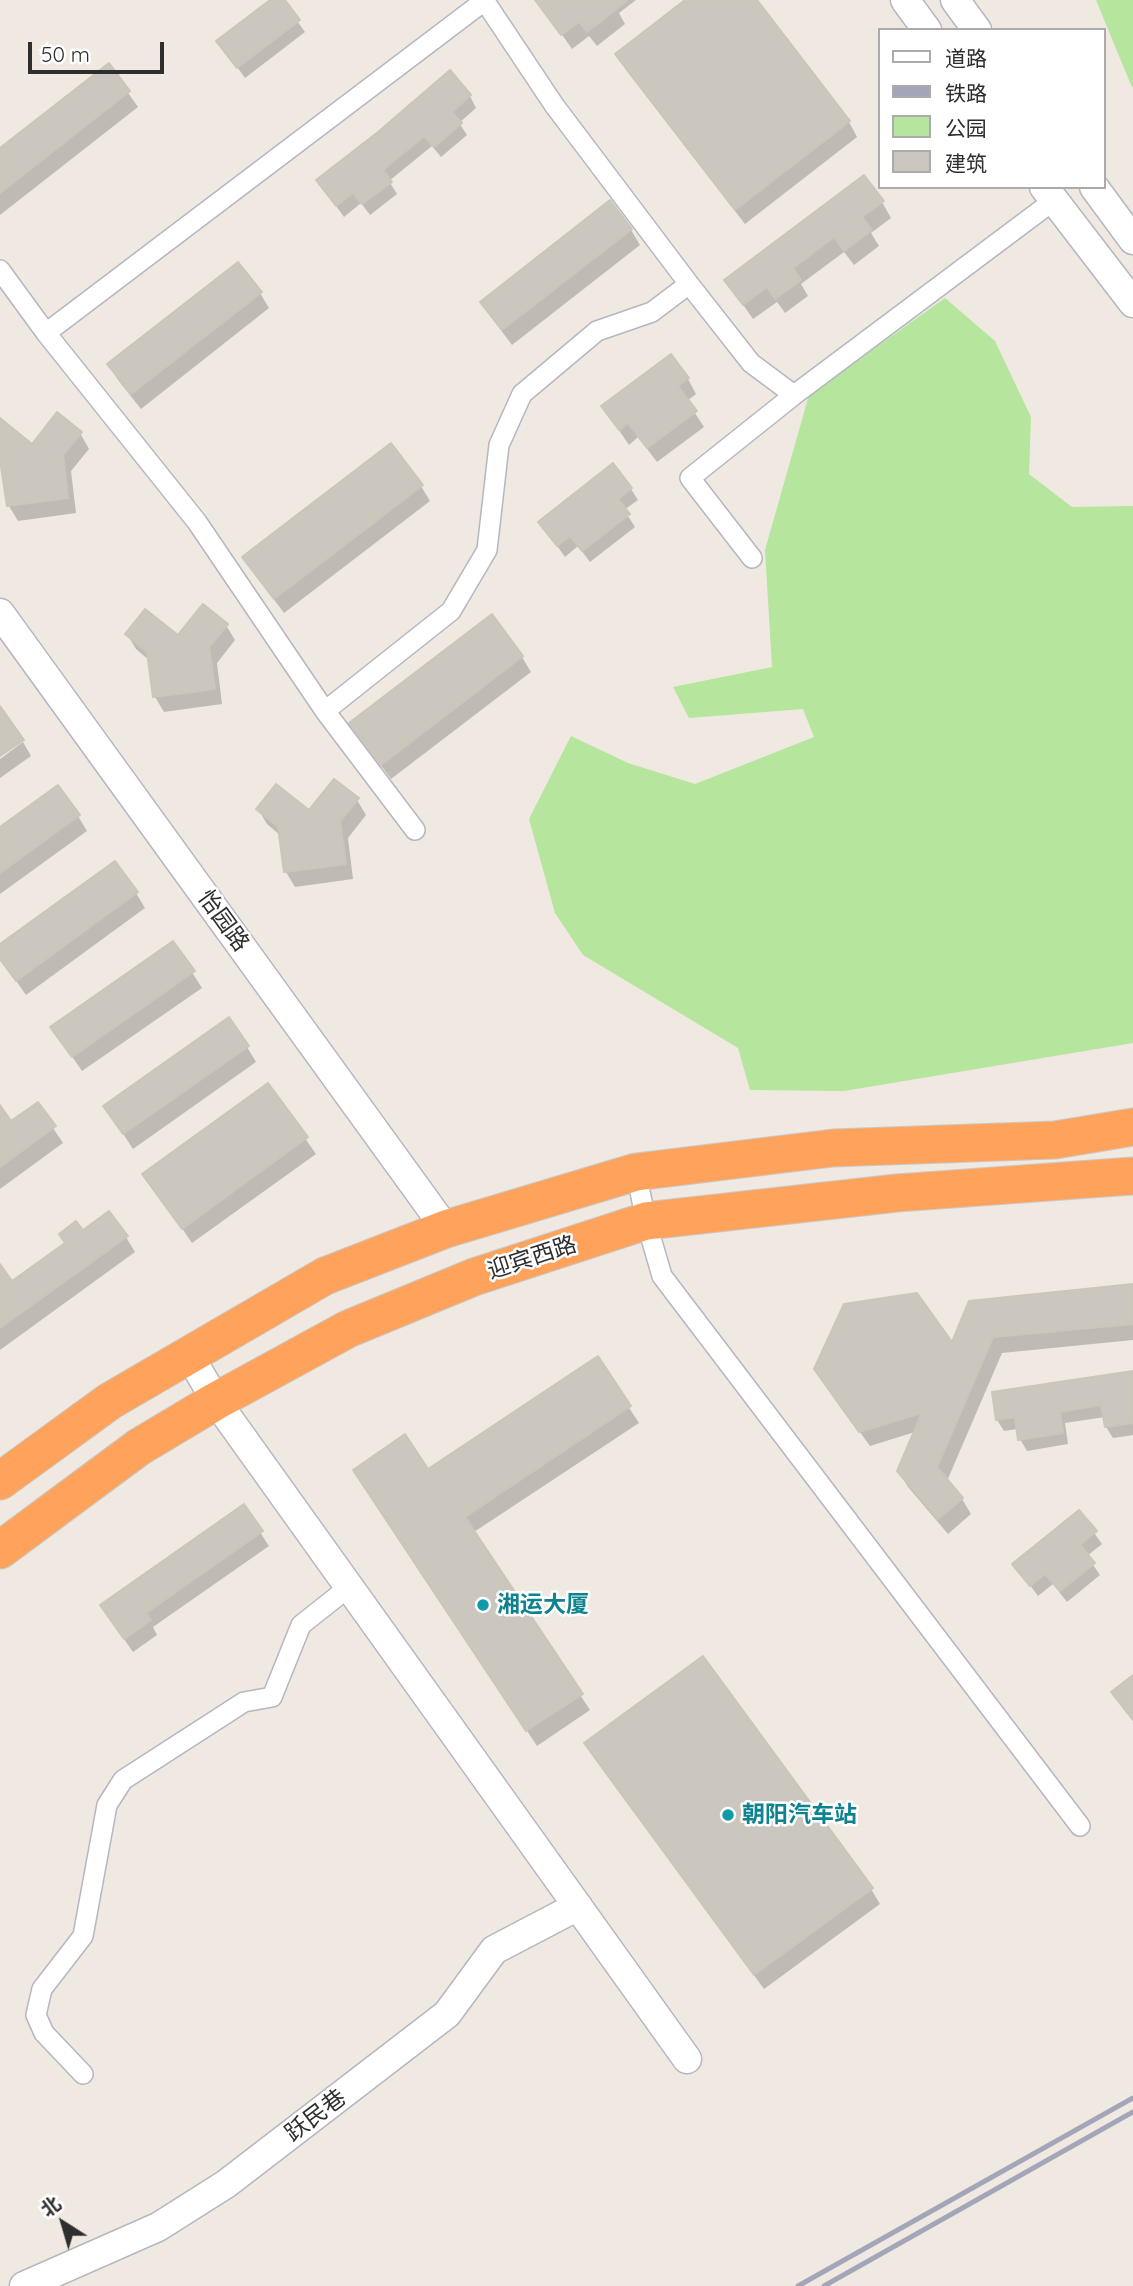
<!DOCTYPE html>
<html>
<head>
<meta charset="utf-8">
<style>
	body { margin:0 }
	#map { position:relative; width:1133px; height:2286px; overflow:hidden; background:#efe9e1; font-family:Quicksand,"Noto Sans SC",sans-serif }
	canvas { display:block }
	.legend { position:absolute; left:878px; top:28px; width:228px; height:161px; box-sizing:border-box; background:#fff; border:2px solid #ababab; margin:0; padding:9px 12px; list-style:none; font-size:21px; color:#2e2e2e }
	.legend li { display:flex; align-items:center; gap:14px; height:35px }
	.legend b { width:35px; border:2px solid #ababab }
	.north { position:absolute; left:28px; top:2188px; width:70px; height:70px; -webkit-text-stroke:5px #fff; paint-order:stroke; rotate:323deg; font-size:19px; font-weight:700; line-height:28px; text-align:center; color:#2e2e2e }
	.north::after { content:''; display:block; margin:auto; width:24px; height:32px; background:#2e2e2e; clip-path:polygon(50% 0,100% 100%,50% 72%,0 100%) }
	.scale { position:absolute; left:28px; top:42px; width:136px; height:32px; box-sizing:border-box; border:4px solid #2e2e2e; border-top:0; padding-left:9px; font-size:21px; line-height:24px; white-space:nowrap; color:#2e2e2e; -webkit-text-stroke:5px #fff; paint-order:stroke }
</style>
</head>
<body>
<div id="map">
<canvas width="1133" height="2286"></canvas>
<ul class="legend">
<li><b style="height:9px;background:#fff"></b>道路</li>
<li><b style="height:9px;background:#a3a6b8"></b>铁路</li>
<li><b style="height:19px;background:#b6e59e"></b>公园</li>
<li><b style="height:19px;background:#cbc7bf"></b>建筑</li>
</ul>
<div class="north">北</div>
<div class="scale">50 m</div>
</div>
<script>
const ctx = document.querySelector('canvas').getContext('2d');
ctx.lineJoin = 'round';
function fill(path, color) {
  ctx.fillStyle = color;
  ctx.fill(path, 'evenodd');
}
function strokePath(path, color, width, dash) {
  ctx.strokeStyle = color;
  ctx.lineWidth = width;
  ctx.lineCap = dash ? 'butt' : 'round';
  ctx.setLineDash(dash || []);
  ctx.stroke(path);
}
function write(font, color, halo, rows, align = 'center') {
  ctx.font = font + ' Quicksand,"Noto Sans SC",sans-serif';
  ctx.lineWidth = 5;
  ctx.setLineDash([]);
  ctx.textBaseline = 'middle';
  ctx.strokeStyle = halo;
  ctx.fillStyle = color;
  for (const [text, x, y, turn = 0] of rows) {
    ctx.save();
    ctx.translate(x, y);
    ctx.rotate((+turn || 0) * Math.PI / 180);
    ctx.textAlign = isNaN(turn) ? turn : align;
    if (halo) ctx.strokeText(text, 0, 0);
    ctx.fillText(text, 0, 0);
    ctx.restore();
  }
}
fill(new Path2D(`
	M1096 0H1133V88L1131 85Z
	M945 298 995 341 1031 417 1029 474 1072 507 1133 506V1043L844 1091 750 1090 738 1048 583 955 555 913 529 819 571 736 628 763 695 784 814 737 803 709 689 718 673 687 772 667 765 550 809 395Z`), '#b6e59e');
fill(new Path2D(`
	M273 0H282L305 32 245 78 219 42Z
	M550 0H636L619 13 625 24 597 46 589 36 572 49 542 6Z
	M688 0H754L849 122 857 137 745 224 626 70 617 55Z
	M109 66 138 107 0 215V150Z
	M450 73 470 96 476 108 459 123 467 135 441 157 432 146 389 181 397 194 370 215 361 203 344 217 318 181 379 134Z
	M882 202 891 218 871 233 879 246 854 265 844 252 801 284 808 296 785 313 777 302 753 319 726 280Z
	M631 230 640 245 512 345 491 317 482 302Z
	M260 293 269 308 141 409 118 380 109 365Z
	M688 379 696 394 687 401 704 427 657 462 638 437 629 445 603 407Z
	M0 420 32 446 80 433 89 449 71 471 76 513 18 521 9 506 4 470 0 466Z
	M421 486 430 501 284 613 254 573 245 558Z
	M631 489 638 500 624 510 635 527 590 562 578 546 565 557 540 522Z
	M226 625 235 640 217 663 222 704 164 712 155 697 150 661 136 649 127 634 178 638Z
	M522 657 531 672 391 779 361 739 352 723Z
	M23 742 31 756 0 778V759Z
	M357 800 366 815 348 838 353 879 295 887 286 872 281 836 267 824 258 809 309 812Z
	M78 816 87 831 0 894V830Z
	M136 893 145 908 26 995 0 958V946Z
	M173 943 202 988 82 1071 62 1042Z
	M247 1047 256 1062 133 1149 105 1106Z
	M268 1085 316 1154 192 1243 145 1174Z
	M37 1104 63 1143 0 1189V1118L11 1123Z
	M83 1233 126 1237 135 1252 0 1350V1278L12 1284Z
	M1133 1286V1340L1002 1353 947 1481 962 1499 971 1514 948 1534 908 1487 899 1471 915 1432 870 1446 826 1385Z
	M597 1359 639 1423 474 1532 590 1710 537 1746 364 1485 428 1472Z
	M1133 1373V1435L1113 1438 1106 1427 1105 1417 1065 1423 1068 1444 1027 1451 1020 1439 1018 1429 1004 1431 997 1420Z
	M243 1506 269 1546 153 1627 157 1635 133 1652 110 1619Z
	M1079 1512 1102 1544 1087 1556 1100 1575 1067 1602 1053 1584 1038 1596 1015 1565Z
	M586 1744 871 1889 880 1904 764 1989 595 1759Z`), '#0003');
const building = new Path2D(`
	M270 0H285L300 20 237 68 216 41Z
	M535 0H628L587 32 579 22 561 35Z
	M685 0H757L850 121 735 210 615 54Z
	M109 63 130 91 0 193V148Z
	M450 70 471 95 452 112 462 123 434 147 424 136 383 170 392 182 362 204 353 193 336 206 316 180 378 132Z
	M864 175 884 201 862 217 872 230 844 251 834 237 793 268 801 280 775 299 767 287 743 305 724 280Z
	M610 200 632 229 502 330 480 302Z
	M238 262 262 292 131 394 107 364Z
	M671 354 689 378 678 386 697 411 647 448 628 423 619 430 601 406Z
	M57 412 82 432 63 455 68 498 7 506 0 460V418L32 444Z
	M391 443 423 485 274 599 242 557Z
	M613 463 632 488 618 499 630 514 582 551 570 536 557 546 538 522Z
	M203 604 228 624 209 647 215 689 153 697 147 652 125 634 145 609 178 635Z
	M492 614 523 656 381 765 349 723Z
	M0 706 24 740 0 756Z
	M334 779 359 798 340 821 346 864 284 872 278 827 256 809 276 784 309 810Z
	M58 785 80 815 0 873V827Z
	M115 861 138 892 16 981 0 959V944Z
	M173 941 195 971 72 1057 50 1027Z
	M229 1017 249 1046 123 1134 103 1106Z
	M268 1083 308 1137 182 1229 142 1174Z
	M38 1102 56 1126 0 1167V1105L11 1121Z
	M109 1211 128 1236 0 1328V1264L12 1281 65 1243 59 1234 76 1221 83 1230Z
	M1133 1284V1324L993 1337 937 1467 963 1498 938 1519 897 1471 922 1413 859 1432 814 1369 844 1304 917 1293 952 1342 969 1301Z
	M598 1356 631 1406 465 1517 583 1694 526 1731 353 1470 405 1434 428 1469Z
	M1133 1371V1423L1105 1427 1101 1405 1060 1412 1063 1433 1018 1440 1015 1417 996 1420 992 1392Z
	M244 1504 263 1531 146 1613 151 1620 124 1639 100 1605Z
	M1079 1510 1097 1531 1080 1545 1095 1563 1060 1591 1045 1574 1030 1586 1012 1564Z
	M703 1656 873 1888 754 1975 584 1743Z
	M1133 1675V1720L1111 1692Z`);
fill(building, '#cbc7bf');
strokePath(building, '#cbc5ba', 2);
const street = new Path2D(`
	M484 0 554 105 689 284 751 363 794 395 1053 201
	M0 270 46 333
	M752 558 690 478 794 395
	M325 711 197 522 46 333 483 2
	M415 830 325 711 451 611 487 550 499 445 522 394 597 331 652 312 689 284
	M636 1172 646 1221 662 1276 1080 1826
	M83 2074 44 2033 36 2015 42 1989 83 1936 107 1805 123 1780 244 1702 272 1697 301 1625 349 1587`);
const secondary = new Path2D(`
	M905 0 927 30
	M955 0 977 30
	M1044 187 1133 303
	M1094 187 1133 240
	M0 613 446 1229
	M189 1355 216 1401 687 2059
	M24 2286 158 2227 226 2184 447 2014 494 1950 578 1906`);
const highway = new Path2D(`
	M0 1481 110 1401 325 1276 446 1229 636 1172 833 1148 1055 1140 1133 1127
	M0 1550 139 1447 216 1401 348 1329 474 1277 646 1221 897 1193 1133 1176`);
strokePath(street, '#b4b7c1', 22);
strokePath(secondary, '#b4b7c1', 31);
strokePath(highway, '#c9c9c9', 39);
strokePath(street, '#fff', 19);
strokePath(secondary, '#fff', 28);
strokePath(highway, '#ffa35c', 37);
strokePath(new Path2D(`
	M798 2286 1133 2098
	M824 2286 1133 2112`), '#a3a6b8', 5);
for (const [x, y, r, color] of [
	[483,1605,7,"#0f9aa8"],
	[728,1815,7,"#0f9aa8"]
]) {
  const dot = new Path2D();
  dot.arc(x, y, r, 0, 2 * Math.PI);
  ctx.fillStyle = color;
  ctx.fill(dot);
  strokePath(dot, '#fff', 2.5);
}
write('23px', '#2e2e2e', '#fff', [
	["怡园路",223,921,54],
	["迎宾西路",532,1258,-18],
	["跃民巷",316,2116,-37]
]);
write('bold 23px', '#0d838f', '#fff', [
	["湘运大厦",497,1605],
	["朝阳汽车站",742,1815]
], 'left');
</script>
</body>
</html>
